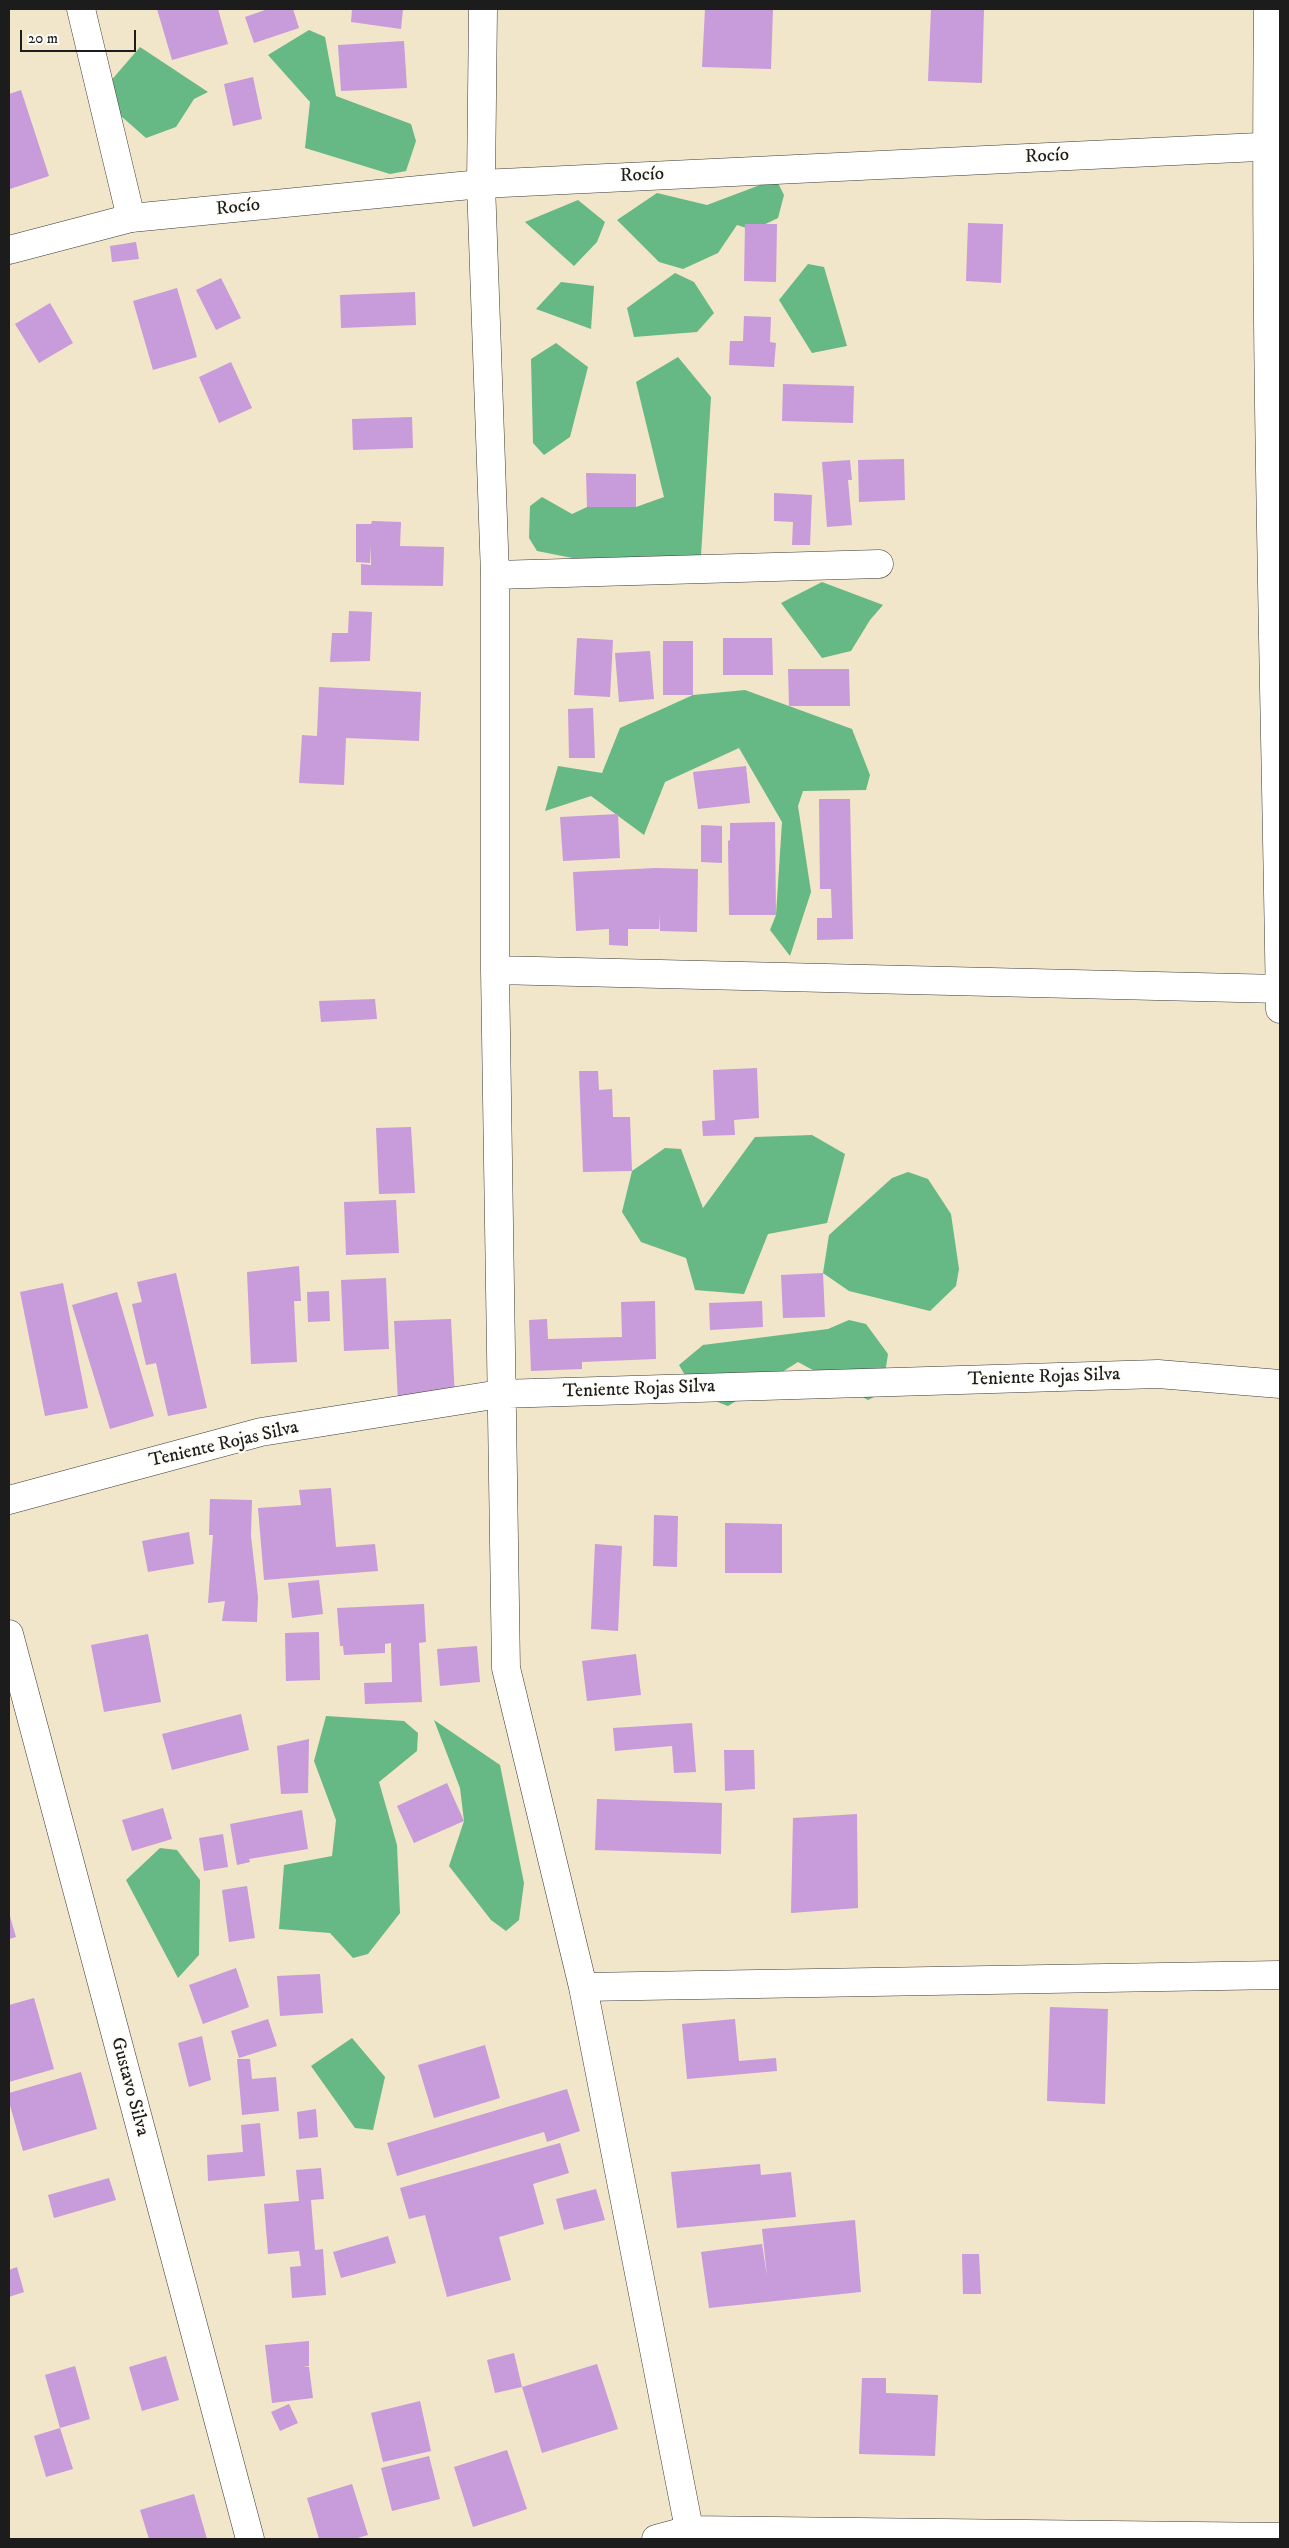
<!DOCTYPE html>
<html>
<head>
<meta charset="utf-8">
<style>
	body { margin:0 }
	#map { position:relative; width:1289px; height:2548px; overflow:hidden; background:#f1e5ca; font-family:"IM FELL DW Pica",serif }
	canvas { display:block }
	.frame { position:absolute; inset:0; border:10px solid #1c1c1c; pointer-events:none }
	.scale { position:absolute; left:20px; top:30px; width:116px; height:22px; box-sizing:border-box; border:2px solid #1c1c1c; border-top:0; padding-left:6px; font-size:15px; line-height:18px; white-space:nowrap; color:#1c1c1c; -webkit-text-stroke:4px #fdfcf7; paint-order:stroke }
</style>
</head>
<body>
<div id="map">
<canvas width="1289" height="2548"></canvas>
<div class="frame"></div>
<div class="scale">20 m</div>
</div>
<script>
const ctx = document.querySelector('canvas').getContext('2d');
ctx.lineJoin = 'round';
function fill(path, color) {
  ctx.fillStyle = color;
  ctx.fill(path, 'evenodd');
}
function strokePath(path, color, width, dash) {
  ctx.strokeStyle = color;
  ctx.lineWidth = width;
  ctx.lineCap = dash ? 'butt' : 'round';
  ctx.setLineDash(dash || []);
  ctx.stroke(path);
}
function write(font, color, halo, rows, align = 'center') {
  ctx.font = font + ' "IM FELL DW Pica",serif';
  ctx.lineWidth = 4.5;
  ctx.setLineDash([]);
  ctx.textBaseline = 'middle';
  ctx.strokeStyle = halo;
  ctx.fillStyle = color;
  for (const [text, x, y, turn = 0] of rows) {
    ctx.save();
    ctx.translate(x, y);
    ctx.rotate((+turn || 0) * Math.PI / 180);
    ctx.textAlign = isNaN(turn) ? turn : align;
    if (halo) ctx.strokeText(text, 0, 0);
    ctx.fillText(text, 0, 0);
    ctx.restore();
  }
}
fill(new Path2D(`
	M309 30 325 37 336 96 411 124 416 141 406 171 390 174 305 148 310 102 268 55Z
	M140 47 208 92 194 99 176 127 146 138 121 116 109 83Z
	M776 179 784 195 778 218 753 230 737 225 718 253 683 269 659 262 617 220 657 193 707 205Z
	M578 200 605 222 597 242 574 266 525 222Z
	M808 264 824 267 847 346 812 353 779 300Z
	M675 273 694 282 714 313 697 332 634 337 627 308Z
	M561 282 594 286 591 329 536 309Z
	M556 343 588 367 570 437 544 455 533 443 531 359Z
	M678 357 711 397 701 555 603 564 537 551 529 538 530 506 542 497 572 514 587 507H636L664 497 636 382Z
	M822 582 883 605 870 620 851 651 822 658 781 603Z
	M745 690 852 729 870 775 866 790 803 791 798 806 811 892 790 956 770 930 776 915 782 822 739 748 665 782 644 835 591 796 545 811 558 766 602 773 620 728 693 695Z
	M812 1135 845 1154 827 1223 768 1234 744 1294 695 1290 686 1258 641 1242 622 1212 632 1171 665 1148 681 1149 703 1208 755 1137Z
	M908 1172 928 1179 951 1214 959 1269 956 1286 930 1311 849 1291 823 1273 829 1235 892 1178Z
	M849 1320 866 1324 888 1354 882 1393 868 1400 798 1362 728 1406 696 1394 679 1365 703 1345 828 1329Z
	M326 1716 404 1721 418 1733 417 1751 379 1782 397 1845 400 1913 368 1954 353 1958 330 1933 279 1929 284 1865 332 1856 336 1820 314 1761Z
	M434 1720 500 1765 524 1883 519 1920 506 1931 491 1920 449 1866 464 1821 460 1788Z
	M160 1848 177 1850 200 1880 199 1955 178 1978 126 1880Z
	M352 2038 385 2077 373 2130 355 2128 311 2066Z`), '#66b884');
fill(new Path2D(`
	M157 9H218L228 44 172 60Z
	M268 9H293L299 28 254 43 245 17Z
	M352 9H403L401 29 351 22Z
	M705 9H773L771 69 702 67Z
	M931 9H984L982 83 928 81Z
	M404 41 407 88 341 91 338 45Z
	M253 77 262 119 233 126 224 84Z
	M21 90 49 176 10 189 9 94Z
	M968 223 1003 224 1001 283 966 281Z
	M745 224H777L776 282 744 281Z
	M136 242 139 259 112 262 110 246Z
	M221 278 241 318 216 330 196 290Z
	M177 288 197 357 153 370 133 301Z
	M415 292 416 325 341 328 340 295Z
	M50 303 73 343 39 363 15 324Z
	M744 316 771 317 770 342 776 343 774 367 729 365 730 341H743Z
	M231 362 252 408 219 423 199 377Z
	M783 384 854 386 853 423 782 421Z
	M412 417 413 448 353 450 352 419Z
	M904 459 905 500 859 502 858 460Z
	M850 460 852 480H848L852 525 827 527 822 462Z
	M586 473 636 474V507H587Z
	M774 493 812 495 810 545H792L793 522 774 521Z
	M372 521 401 522 400 546 444 547 443 586 361 585V564L371 565V545L370 563 356 562V524H371Z
	M349 611 372 612 370 661 330 662 332 633H348Z
	M577 638 613 640 610 697 574 695Z
	M723 638H772L773 675H723Z
	M663 641H693V695H663Z
	M650 651 654 699 619 702 615 653Z
	M788 669H849L850 706H789Z
	M319 687 421 692 419 741 346 738 344 785 299 783 302 735 317 736Z
	M593 708 595 758H569L568 709Z
	M746 766 750 803 698 809 693 772Z
	M819 799H850L853 939 817 940V918H832L831 889H820Z
	M618 814 620 858 563 861 560 817Z
	M775 822 776 915H729L728 841 730 840V823Z
	M701 825 722 826V863L701 862Z
	M656 868 698 869 697 932 660 931 659 914V929H628V946L609 945V929L576 931 573 872Z
	M375 999 377 1019 321 1022 319 1001Z
	M757 1068 759 1118 734 1120 735 1135 703 1136 702 1121 715 1120 713 1070Z
	M579 1071H598L599 1090 612 1089 613 1117H630L632 1171 583 1172Z
	M411 1127 415 1193 379 1194 376 1128Z
	M396 1200 399 1253 346 1255 344 1202Z
	M299 1266 301 1301H294L297 1362 251 1364 247 1272Z
	M176 1273 207 1408 168 1416 156 1363 146 1365 132 1304 142 1302 137 1282Z
	M823 1273 825 1317 783 1318 781 1275Z
	M386 1278 389 1349 344 1351 341 1280Z
	M63 1283 88 1408 45 1416 20 1292Z
	M329 1291 330 1321 308 1322 307 1292Z
	M117 1292 154 1416 110 1429 72 1305Z
	M655 1301 656 1359 582 1362V1369L531 1371 529 1320 547 1319 548 1339 622 1337 621 1302Z
	M762 1301 763 1327 710 1330 709 1303Z
	M451 1319 455 1398 398 1401 394 1321Z
	M331 1488 336 1547 375 1544 378 1571 264 1580 258 1508 301 1505 299 1490Z
	M210 1499 252 1500 251 1536 258 1597 257 1622 222 1621 225 1601 208 1603 213 1535H209Z
	M654 1515 678 1516 677 1567 653 1566Z
	M725 1523 782 1524V1573H725Z
	M189 1532 194 1564 148 1572 142 1541Z
	M595 1544 622 1546 618 1631 591 1629Z
	M319 1580 323 1614 292 1618 288 1583Z
	M424 1604 426 1642 419 1643 422 1702 365 1704 364 1683 392 1682 391 1643 385 1644V1653L344 1655 343 1646H340L337 1608Z
	M319 1632 320 1680 286 1681 285 1633Z
	M148 1634 161 1702 104 1712 91 1645Z
	M477 1646 480 1682 440 1686 437 1649Z
	M636 1654 641 1695 587 1701 582 1661Z
	M241 1714 249 1750 172 1770 162 1734Z
	M692 1723 696 1772 674 1773 672 1746 615 1751 613 1728Z
	M309 1739 308 1793 281 1794 277 1746Z
	M724 1750H754L755 1789 725 1791Z
	M447 1783 464 1821 414 1843 397 1806Z
	M597 1799 722 1803 721 1854 595 1850Z
	M163 1808 172 1839 132 1851 122 1820Z
	M302 1810 308 1849 249 1859 250 1862 237 1865 230 1824Z
	M857 1814 858 1908 791 1913 793 1818Z
	M223 1834 228 1867 204 1871 199 1838Z
	M247 1886 255 1938 229 1942 222 1890Z
	M9 1913 16 1937 9 1939Z
	M236 1968 249 2007 203 2024 189 1985Z
	M320 1974 323 2013 280 2016 277 1976Z
	M34 1998 54 2069 9 2082V2005Z
	M1050 2007 1108 2009 1105 2104 1047 2101Z
	M268 2019 277 2046 239 2058 231 2031Z
	M735 2019 739 2061 776 2058 777 2071 687 2079 682 2024Z
	M202 2036 211 2080 189 2087 178 2043Z
	M485 2045 500 2098 434 2118 418 2065Z
	M237 2059H250L252 2079 276 2077 279 2111 242 2115Z
	M81 2072 97 2129 23 2151 9 2102V2093Z
	M567 2089 580 2131 547 2142 544 2132 397 2176 387 2143Z
	M316 2109 318 2137 299 2139 297 2112Z
	M260 2123 265 2176 208 2181 207 2155 243 2152 241 2125Z
	M560 2143 569 2173 533 2184 544 2224 499 2237 511 2280 447 2297 425 2215 409 2219 400 2188Z
	M760 2164 761 2175 791 2172 796 2217 677 2228 671 2172Z
	M321 2168 324 2199 311 2200 315 2250 323 2249 326 2295 292 2298 290 2267 301 2266 299 2251 268 2254 264 2204 299 2201 296 2170Z
	M109 2178 116 2200 54 2218 48 2195Z
	M596 2189 605 2220 564 2230 556 2199Z
	M855 2220 861 2292 709 2308 701 2252 762 2244 767 2276 762 2229Z
	M388 2236 396 2263 341 2278 333 2252Z
	M962 2254H979L981 2294H963Z
	M17 2267 24 2292 9 2297V2270Z
	M309 2341V2366L303 2367H309L313 2398 272 2403 265 2345Z
	M514 2353 522 2387 495 2393 487 2360Z
	M166 2356 179 2400 142 2411 129 2367Z
	M597 2364 618 2429 542 2453 522 2387Z
	M75 2366 90 2419 60 2428 45 2375Z
	M862 2378H886V2393L938 2395 935 2456 859 2454Z
	M420 2401 431 2451 383 2462 371 2413Z
	M289 2404 298 2423 280 2431 271 2412Z
	M60 2428 73 2469 46 2477 34 2436Z
	M507 2450 527 2509 473 2527 454 2467Z
	M429 2456 440 2499 392 2511 381 2468Z
	M352 2484 368 2535 354 2539H319L307 2498Z
	M194 2494 207 2539H149L140 2510Z`), '#c89bda');
const minor = new Path2D(`
	M81 9 131 218
	M483 9 481 184 495 575V970L506 1668 583 1987 691 2539
	M1268 9C1264 342 1275 675 1280 1009
	M495 575 879 564
	M495 970 1280 989
	M9 1500 261 1432 500 1394 1158 1374 1280 1384
	M9 1634 250 2539
	M583 1987 1280 1975
	M656 2539 689 2530 1280 2537`);
const secondary = new Path2D(`
	M9 250 131 218 481 184 1280 146`);
strokePath(minor, '#3c3a36', 29);
strokePath(secondary, '#3c3a36', 29);
strokePath(minor, '#fff', 28);
strokePath(secondary, '#fff', 28);
write('19px', '#1c1c1c', '#fdfcf7', [
	["Rocío",1047,157,-3],
	["Rocío",642,176,-3],
	["Rocío",238,208,-6],
	["Teniente Rojas Silva",1044,1378,-2],
	["Teniente Rojas Silva",639,1390,-2],
	["Teniente Rojas Silva",224,1445,-13],
	["Gustavo Silva",129,2087,75]
]);
</script>
</body>
</html>
